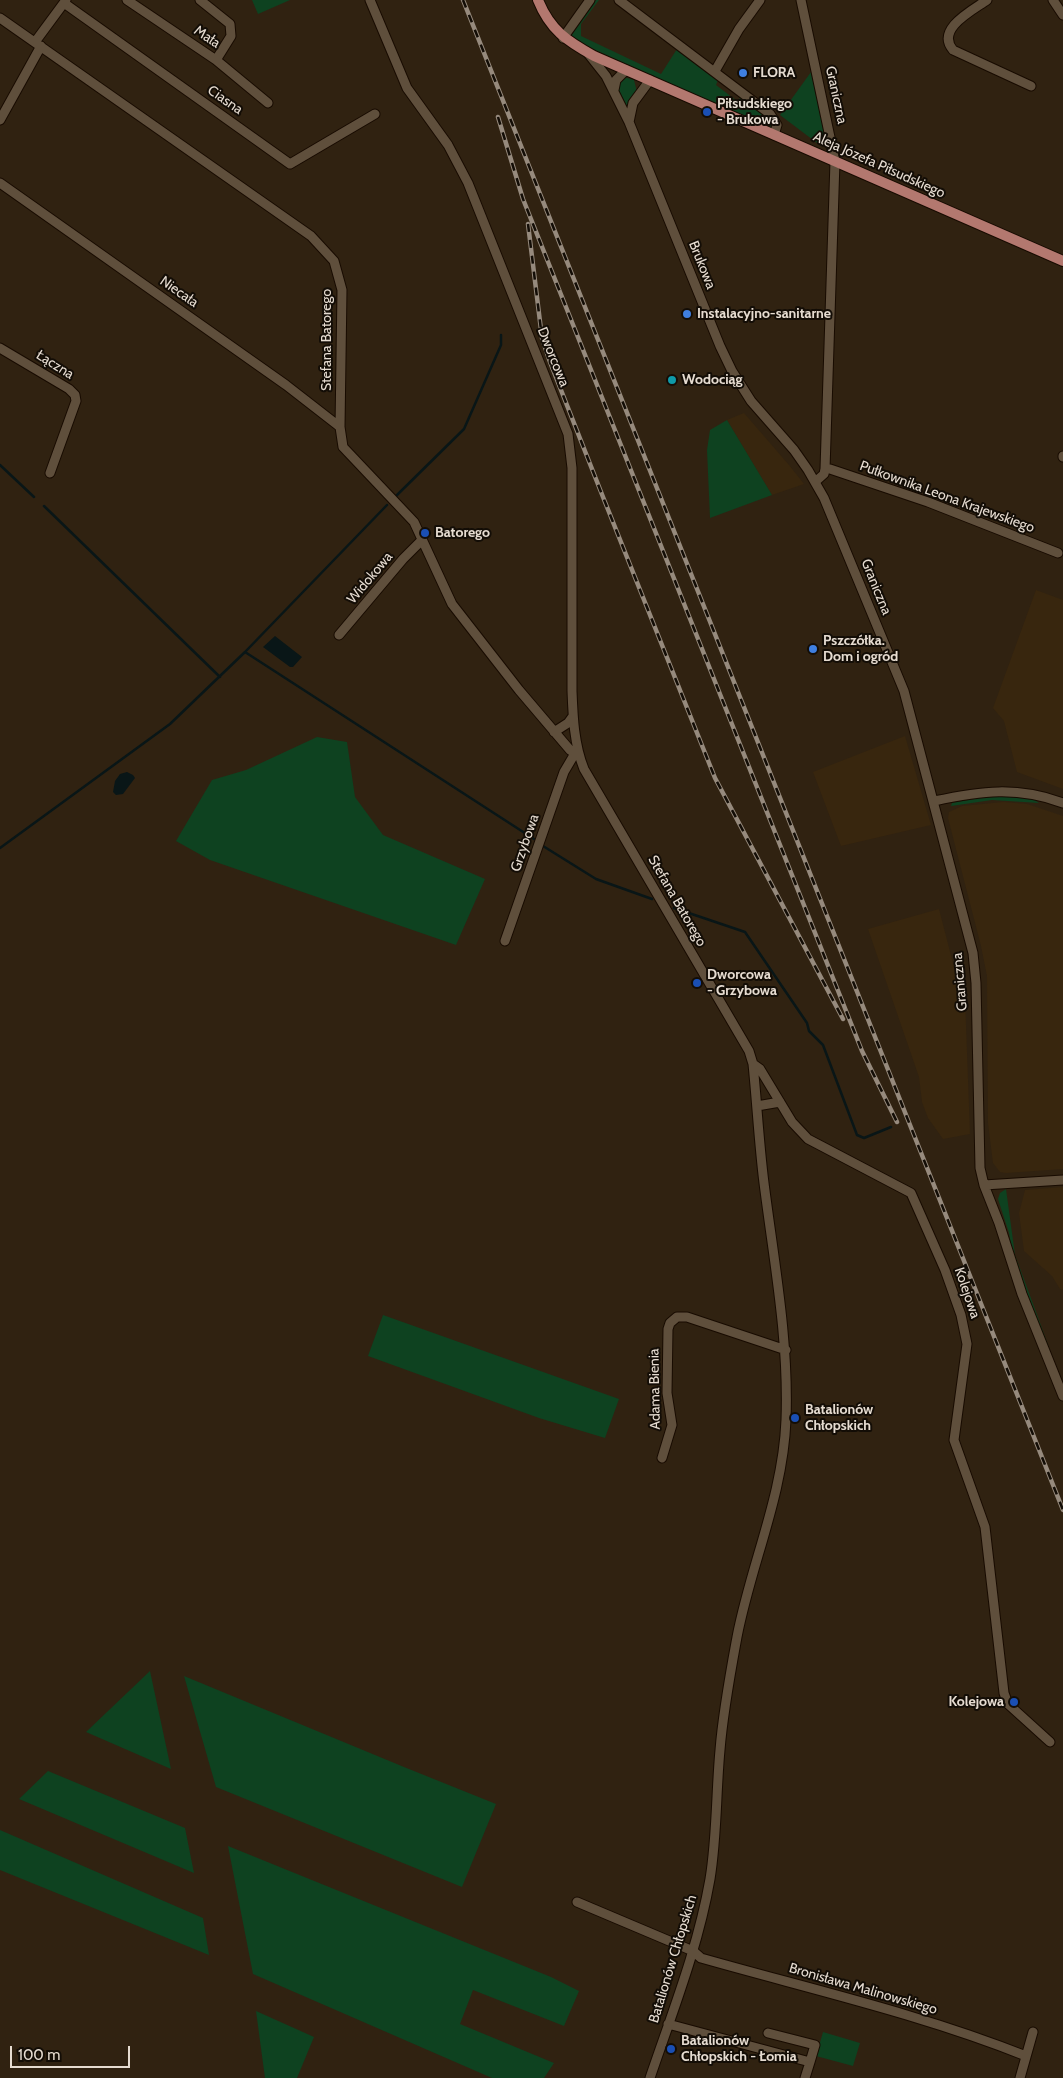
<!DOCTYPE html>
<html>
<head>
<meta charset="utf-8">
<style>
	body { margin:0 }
	#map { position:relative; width:1063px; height:2078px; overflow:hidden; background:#302211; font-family:Cabin,sans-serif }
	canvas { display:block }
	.scale { position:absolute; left:10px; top:2046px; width:120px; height:22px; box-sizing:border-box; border:2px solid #e6dcd1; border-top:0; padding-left:6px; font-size:15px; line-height:18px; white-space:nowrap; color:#e6dcd1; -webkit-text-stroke:4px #130d06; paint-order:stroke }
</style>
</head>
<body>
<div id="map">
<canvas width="1063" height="2078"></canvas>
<div class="scale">100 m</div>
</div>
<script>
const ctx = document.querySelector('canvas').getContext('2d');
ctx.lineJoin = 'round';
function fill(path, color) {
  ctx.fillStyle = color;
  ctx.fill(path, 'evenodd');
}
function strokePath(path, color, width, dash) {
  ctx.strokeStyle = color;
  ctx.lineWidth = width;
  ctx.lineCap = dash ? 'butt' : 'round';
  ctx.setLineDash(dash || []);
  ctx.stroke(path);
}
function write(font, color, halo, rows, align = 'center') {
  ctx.font = font + ' Cabin,sans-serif';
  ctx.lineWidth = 4;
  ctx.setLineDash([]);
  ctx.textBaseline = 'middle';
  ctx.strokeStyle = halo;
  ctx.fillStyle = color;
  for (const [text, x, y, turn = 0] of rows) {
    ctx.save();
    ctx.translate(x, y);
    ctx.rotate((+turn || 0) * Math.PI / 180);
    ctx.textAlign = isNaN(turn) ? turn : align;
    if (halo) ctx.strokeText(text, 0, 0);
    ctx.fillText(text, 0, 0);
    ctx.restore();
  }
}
fill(new Path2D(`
	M744 413 789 465 804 484 772 495 727 420Z
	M1036 590 1063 600V789L1017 772 1004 721 993 708Z
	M905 736 931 825 841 846 813 772Z
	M1003 802 1027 804 1063 816V1169L1006 1173 1000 1172 993 1163 988 1123 987 976 981 946 948 818 949 812 962 806Z
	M939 909 955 971H964L970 1134 943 1139 928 1118 922 1102 919 1077 868 929Z
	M1063 1187V1290L1060 1289 1052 1276 1024 1251 1019 1213 1025 1190Z`), '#38260e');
fill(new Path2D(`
	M252 0H290L258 14Z
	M596 0H599L581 24V36L661 74 677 49 718 80 716 85 737 101 741 97 773 122 771 129 582 44 570 36 571 32Z
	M811 72 826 137 821 140 822 144 817 143 780 115Z
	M624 77 634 80 637 92 627 118 617 93V83Z
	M727 420 772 495 710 518 707 450 710 430Z
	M317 737 347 742 355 797 383 835 485 879 456 945 210 860 176 841 212 780 246 770Z
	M1008 796 1033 799 1039 803 992 800 951 806 952 803 985 797Z
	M1006 1189 1015 1255 1050 1350 1047 1347 1013 1256 1009 1233 998 1199 1000 1193Z
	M383 1315 619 1399 605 1438 539 1418 368 1356Z
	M150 1671 171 1769 86 1732Z
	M184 1676 404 1767 496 1804 462 1887 216 1787Z
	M48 1771 185 1828 194 1873 19 1799Z
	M0 1830 203 1918 209 1955 0 1870Z
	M228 1846 551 1977 579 1991 564 2026 473 1990 460 2024 554 2063 544 2078H492L253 1974Z
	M256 2011 314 2037 297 2078H265Z
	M823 2032 860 2043 853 2066 816 2056Z`), '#0e4220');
fill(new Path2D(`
	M275 636 302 657 293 667H290L263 647Z
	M127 772 133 775 135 778 123 794 116 795 113 792 115 781 120 774Z`), '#091617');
strokePath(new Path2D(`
	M0 465 34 497
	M396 496 464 429 501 345V335
	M44 506 220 677
	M245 652 387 505
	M543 846 596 879 652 899
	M0 848 170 724 245 652 534 839
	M674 908 745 932 807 1023 809 1031 823 1045 857 1135 864 1138 891 1127`), '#091617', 2.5);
const minor = new Path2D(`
	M127 0 216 60 268 103
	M200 0 230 24 231 36 216 60
	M370 0 407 88 448 145 468 183 568 434 572 468V691C573 717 574 744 584 769L749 1051 753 1064C757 1104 759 1143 764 1183 774 1262 789 1340 786 1420 783 1496 751 1564 737 1637 730 1675 723 1712 720 1750 716 1793 717 1837 710 1879 698 1948 672 2013 650 2078
	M619 0 770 114 777 125 774 135
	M801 0 835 161 825 469 824 474 815 482
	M987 0C973 10 935 29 953 50L1031 86
	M1053 0 1063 15
	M64 3 290 164 375 114
	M0 18 311 236 334 261 342 290 340 427 343 447 414 522 452 604 519 690 570 750 580 757
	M563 38 590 0
	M35 42 66 0
	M587 52 606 76 629 122 720 346 732 371 751 401 794 450 808 470 824 498 904 691 973 953 976 983 980 1168 984 1185 999 1223 1022 1294 1063 1396
	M715 71 739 29 760 0
	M614 90 616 80 626 70
	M0 120 41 46
	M629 122 633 103 650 80
	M0 183 286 385 340 427
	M0 348 69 389 75 395 76 401 50 473
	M1063 456V457
	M825 469H830L928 502 1058 553
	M339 635 403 559 422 540
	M554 732 568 723 573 716
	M934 801C981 791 1017 786 1063 803
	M505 941 564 772 574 755
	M753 1064 760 1069 792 1122 808 1139 911 1193 945 1270 961 1315 967 1344 954 1440 985 1527 1004 1693 1008 1704 1050 1742
	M757 1106 780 1102
	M984 1185 1063 1180
	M662 1458 672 1425 667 1393 668 1329 670 1323 677 1317H687L786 1350
	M577 1902 693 1951 701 1958C810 1989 921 2014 1026 2056
	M668 2024 810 2062 805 2078
	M768 2033 815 2045 810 2062
	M1020 2078 1033 2032`);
const major = new Path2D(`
	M538 0C550 30 567 41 594 56L1063 261`);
strokePath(minor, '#180b00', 11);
strokePath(major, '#180b00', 12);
strokePath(minor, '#5f4f3c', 9);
strokePath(major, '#b3786f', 10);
const rail = new Path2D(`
	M463 0 1063 1510
	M498 117 523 199 862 1051 897 1122
	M528 224 542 338 550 362 603 497 715 778 843 1019`);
strokePath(rail, '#968a7d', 4.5);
strokePath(rail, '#130d06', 2.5, [8]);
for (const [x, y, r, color] of [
	[743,73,5,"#3f7fe0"],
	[707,112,5,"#1a4fb4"],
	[687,314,5,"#3f7fe0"],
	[672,380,5,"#0f9aa8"],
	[425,533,5,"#1a4fb4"],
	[813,649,5,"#3f7fe0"],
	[697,983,5,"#1a4fb4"],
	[795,1418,5,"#1a4fb4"],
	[1014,1702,5,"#1a4fb4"],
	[671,2049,5,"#1a4fb4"]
]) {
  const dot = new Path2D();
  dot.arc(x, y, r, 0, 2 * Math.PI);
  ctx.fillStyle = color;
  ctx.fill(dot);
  strokePath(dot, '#130d06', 2);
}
write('14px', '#e6dcd1', '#130d06', [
	["Mała",207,37,34],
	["Graniczna",836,95,78],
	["Ciasna",225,100,35],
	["Aleja Józefa Piłsudskiego",879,165,24],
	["Brukowa",702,265,68],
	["Niecała",179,292,35],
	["Stefana Batorego",327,340,-90],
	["Dworcowa",553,357,68],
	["Łączna",55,365,32],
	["Pułkownika Leona Krajewskiego",947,497,20],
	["Widokowa",370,578,-50],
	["Graniczna",876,587,68],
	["Grzybowa",525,843,-71],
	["Stefana Batorego",677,901,60],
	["Graniczna",960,982,-95],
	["Kolejowa",967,1293,71],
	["Adama Bienia",655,1389,-91],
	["Batalionów Chłopskich",673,1959,-73],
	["Bronisława Malinowskiego",863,1989,16]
]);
write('bold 14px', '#e6dcd1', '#130d06', [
	["FLORA",753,73],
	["Piłsudskiego",717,104],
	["- Brukowa",717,120],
	["Instalacyjno-sanitarne",697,314],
	["Wodociąg",682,380],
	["Batorego",435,533],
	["Pszczółka.",823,641],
	["Dom i ogród",823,657],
	["Dworcowa",707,975],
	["- Grzybowa",707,991],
	["Batalionów",805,1410],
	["Chłopskich",805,1426],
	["Kolejowa",1004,1702,"right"],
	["Batalionów",681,2041],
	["Chłopskich - Łomia",681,2057]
], 'left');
</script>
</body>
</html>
